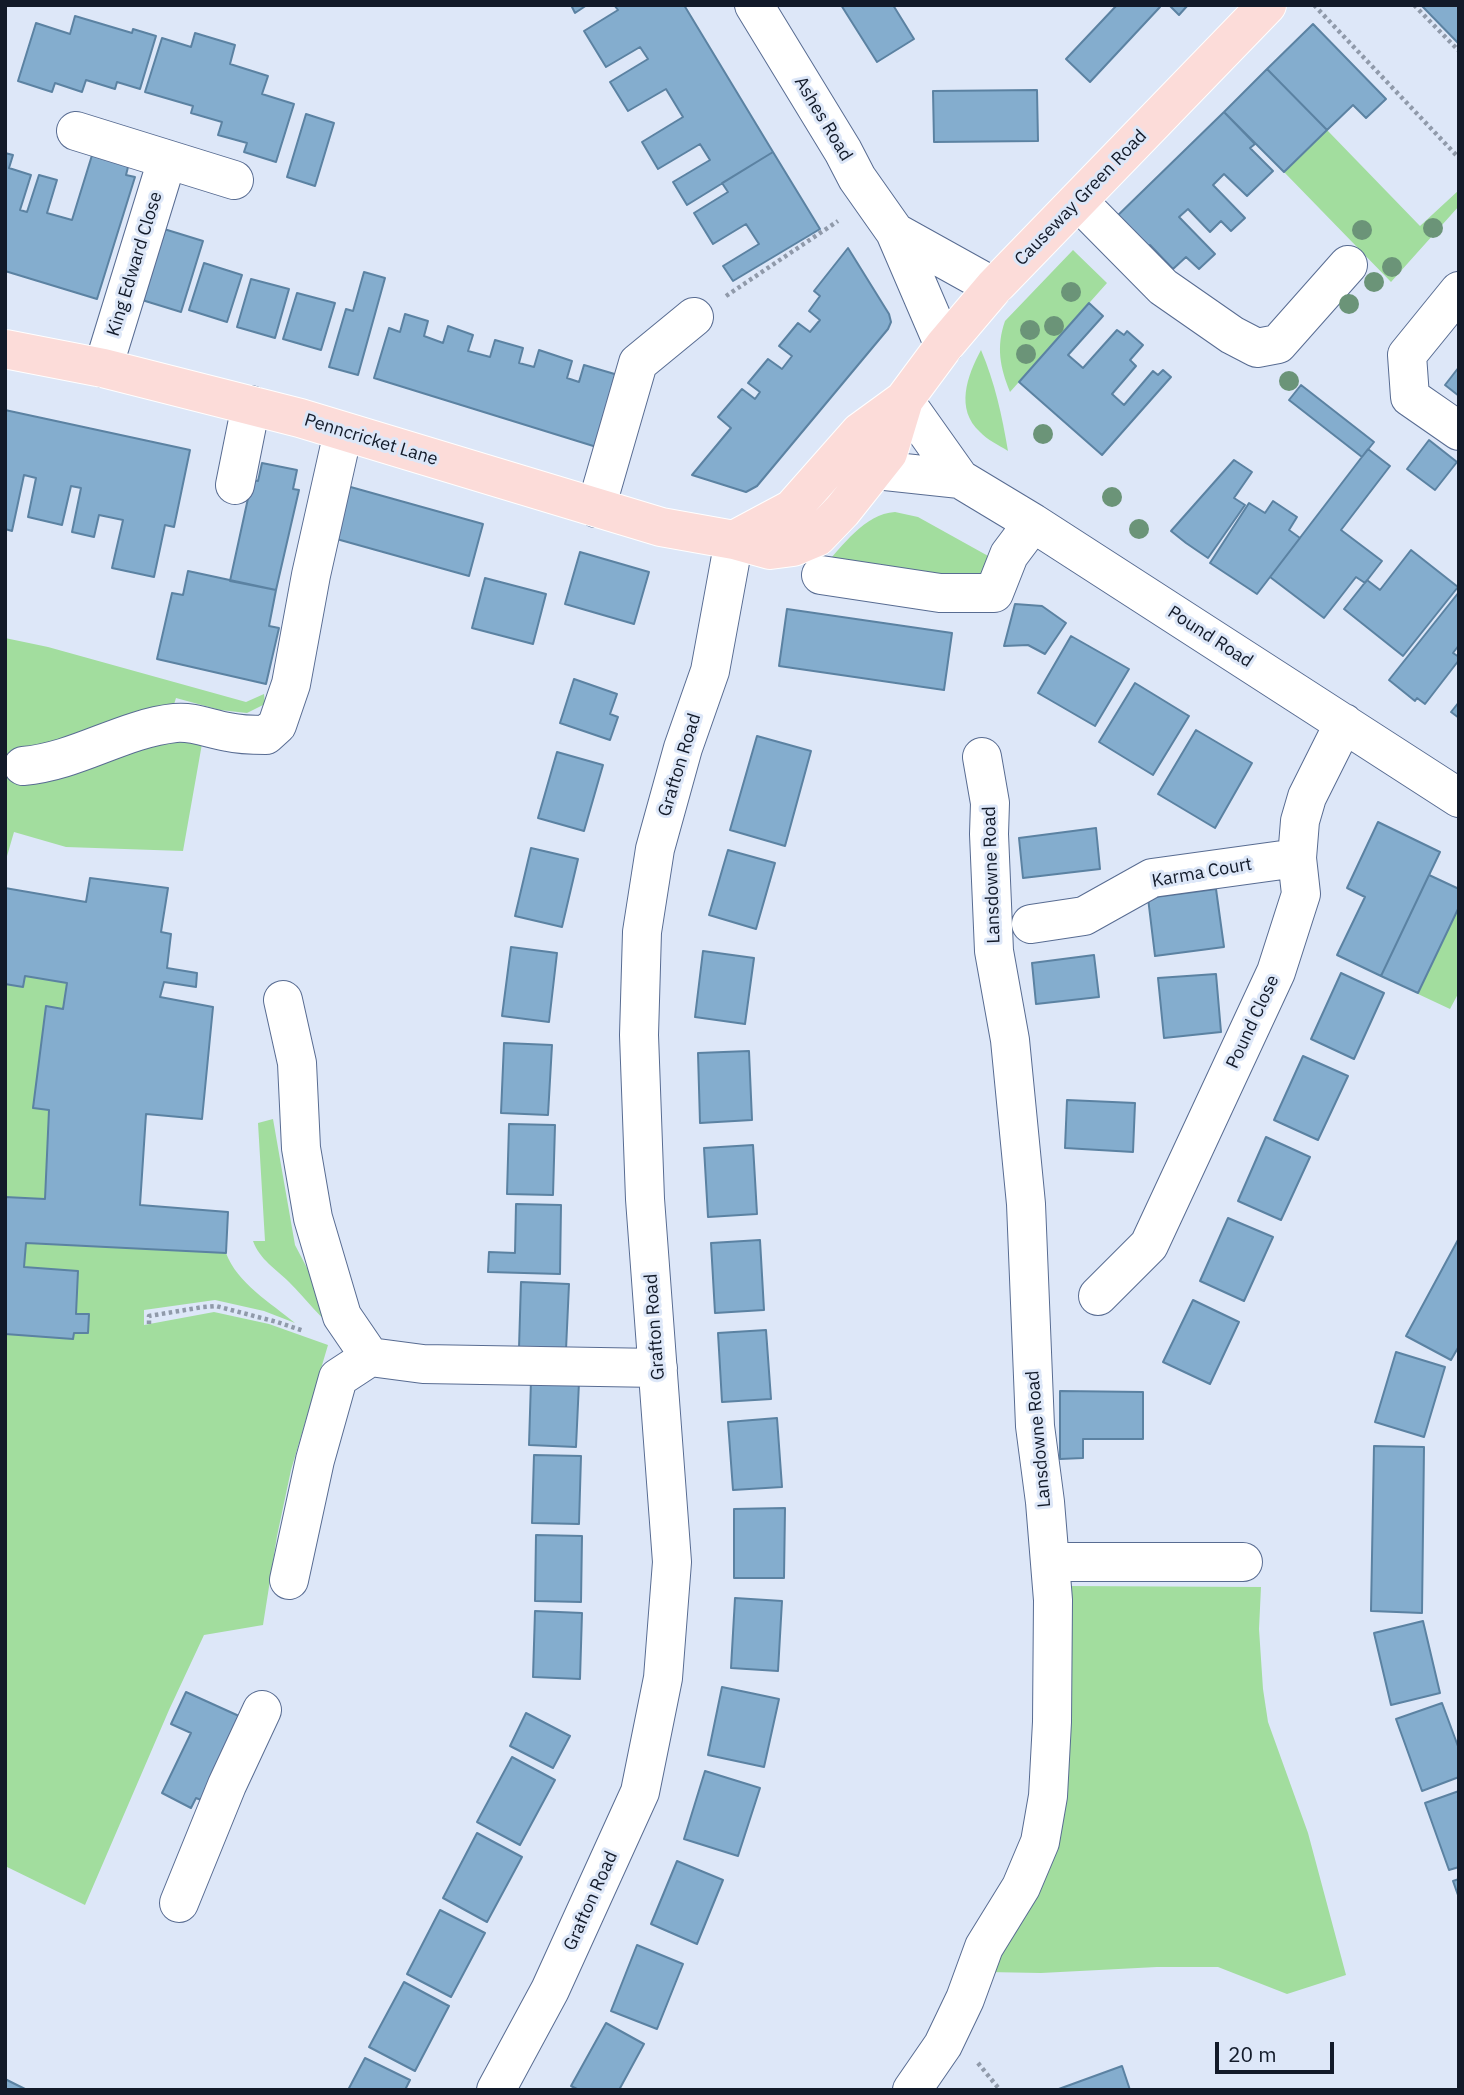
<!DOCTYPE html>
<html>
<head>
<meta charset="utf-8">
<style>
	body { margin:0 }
	#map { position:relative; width:1464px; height:2095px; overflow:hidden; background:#dde7f8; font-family:"IBM Plex Sans",sans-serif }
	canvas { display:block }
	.frame { position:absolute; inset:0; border:7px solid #121a29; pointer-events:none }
	.scale { position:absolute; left:1215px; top:2042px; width:119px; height:32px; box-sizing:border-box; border:4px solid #121a29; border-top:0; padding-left:9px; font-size:21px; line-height:24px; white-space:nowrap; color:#121a29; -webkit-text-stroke:5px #dde7f8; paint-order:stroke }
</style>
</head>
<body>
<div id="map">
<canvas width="1464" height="2095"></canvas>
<div class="frame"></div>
<div class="scale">20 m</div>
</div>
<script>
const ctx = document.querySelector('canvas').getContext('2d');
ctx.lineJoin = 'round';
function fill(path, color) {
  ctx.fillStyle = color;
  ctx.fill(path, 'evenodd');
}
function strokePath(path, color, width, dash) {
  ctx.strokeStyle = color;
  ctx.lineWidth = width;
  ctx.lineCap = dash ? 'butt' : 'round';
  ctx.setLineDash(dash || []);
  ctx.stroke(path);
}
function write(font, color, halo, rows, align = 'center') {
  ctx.font = font + ' "IBM Plex Sans",sans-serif';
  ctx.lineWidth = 6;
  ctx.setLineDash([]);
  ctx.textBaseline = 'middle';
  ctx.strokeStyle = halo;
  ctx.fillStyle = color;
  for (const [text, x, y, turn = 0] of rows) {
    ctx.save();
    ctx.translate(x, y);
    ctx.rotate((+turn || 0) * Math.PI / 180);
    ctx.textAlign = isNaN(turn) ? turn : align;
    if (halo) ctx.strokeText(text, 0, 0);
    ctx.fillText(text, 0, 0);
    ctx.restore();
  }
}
fill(new Path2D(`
	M1327 130 1420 226 1459 190V206L1391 282 1284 172Z
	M1073 250 1107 283 1010 392C1000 367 996 347 1005 321Z
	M981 350C995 383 1002 415 1008 451 999 445 987 440 980 432 955 409 967 376 981 350Z
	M895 512 918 517 990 557 979 579 823 567C843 546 864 514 895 512Z
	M5 638 48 647 246 702 264 694 265 704 247 713 220 710 176 698 171 714 127 740 203 738 183 851 66 847 14 832 5 863Z
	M1459 907V992L1450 1009 1418 994Z
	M25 976 67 983 63 1009 34 1108 49 1110 45 1199 5 1197V984L23 987Z
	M273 1119 295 1245 341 1333C320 1319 307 1300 289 1282 276 1269 260 1260 253 1241H265L258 1123Z
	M26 1243 226 1253C237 1283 271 1303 295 1323L264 1311 215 1300 144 1310V1325L214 1312 269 1324 328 1345 291 1470 277 1536 263 1625 204 1635 169 1710 85 1905 5 1866V1334L73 1339 74 1333H88L89 1314H76L24 1267Z
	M1065 1586 1261 1587 1259 1629 1263 1689 1268 1722 1308 1833 1346 1975 1287 1994 1218 1967H1157L1041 1973 987 1972 1031 1902Z`), '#a2dd9e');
const building = new Path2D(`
	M571 5H587L575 13Z
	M614 5H684L773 152 687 205 673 182 710 160 700 144 658 169 642 142 683 117 666 89 628 111 610 82 648 59 640 47 606 67 584 31 618 10Z
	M841 5H893L914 39 877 62Z
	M1117 5H1158L1160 7 1090 82 1066 59Z
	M1169 5H1188L1179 15Z
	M1421 5H1459V44Z
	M75 16 132 33 133 29 156 36 140 89 117 82 115 89 86 80 82 92 55 83 52 92 18 81 36 23 70 34Z
	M1313 24 1386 99 1366 118 1353 105 1327 130 1267 69Z
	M195 33 235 45 230 64 268 76 262 94 294 104 276 162 244 152 247 143 218 135 222 122 191 113 193 106 145 92 162 38 191 47Z
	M1267 69 1327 130 1284 172 1224 112Z
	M1037 90 1038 141 934 142 933 91Z
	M1224 112 1255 144 1250 148 1273 171 1247 196 1224 174 1213 185 1245 218 1231 231 1221 221 1210 232 1188 209 1179 217 1215 254 1199 269 1186 257 1173 269 1150 245 1143 253 1112 221Z
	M306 114 334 123 315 186 287 177Z
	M93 152 129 163 126 175 135 177 97 299 5 271V153L13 155 9 168 31 175 20 210 27 212 39 175 57 180 47 213 72 220Z
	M773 152 820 229 733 281 723 266 759 244 746 224 713 244 694 213 728 192 722 183Z
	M164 229 203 241 181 312 142 300Z
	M848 248 889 314 891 322 888 329 757 486 746 492 692 475 731 428 718 417 742 389 755 399 760 392 748 383 768 359 782 369 792 356 779 346 798 323 810 332 820 320 809 311 820 296 814 291Z
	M204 263 242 275 227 322 189 310Z
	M364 272 385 278 358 375 329 367 346 309 353 311Z
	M251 279 289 289 275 338 237 327Z
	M297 293 335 303 321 350 283 339Z
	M1089 303 1103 316 1068 355 1083 368 1117 330 1124 335 1127 331 1143 345 1130 360 1136 366 1112 394 1124 405 1153 371 1158 375 1163 370 1171 377 1102 455 1019 382Z
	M405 314 428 321 424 336 443 343 448 326 473 335 468 351 490 357 495 340 523 348 519 363 534 367 539 350 572 361 567 378 579 382 584 365 618 375 603 449 374 378 389 328 400 332Z
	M1459 367V396L1445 385Z
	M1301 385 1374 442 1362 457 1289 400Z
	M5 410 190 450 174 527 165 525 154 577 112 568 123 520 99 515 94 537 72 532 81 488 71 486 62 525 28 517 36 478 24 475 12 531 5 529Z
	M1429 440 1457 462 1435 490 1407 469Z
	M1368 449 1390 466 1341 530 1382 561 1365 583 1356 577 1324 618 1270 577Z
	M1234 460 1252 472 1234 498 1245 505 1208 558 1186 543 1171 531Z
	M262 463 297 470 293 489 299 490 276 590 230 581 252 480 258 481Z
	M347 486 483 524 469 576 333 538Z
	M1273 501 1297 517 1289 530 1300 538 1257 594 1210 563 1249 503 1265 513Z
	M1411 550 1458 587 1403 656 1344 609 1367 580 1380 590Z
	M580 552 649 572 634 624 565 604Z
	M188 571 276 590 269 626 279 628 266 684 157 659 172 593 183 595Z
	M485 578 546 594 533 644 472 628Z
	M1459 592V645L1453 653 1459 657V660L1425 704 1417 698 1415 701 1389 680Z
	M1015 604 1042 606 1066 623 1045 654 1028 645 1004 646Z
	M787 609 952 633 944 690 779 666Z
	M1071 636 1129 669 1095 726 1038 693Z
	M574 679 617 694 610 714 618 717 610 740 560 723Z
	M1135 683 1189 716 1153 775 1099 742Z
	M1459 702V718L1451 712Z
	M1196 730 1252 763 1215 828 1158 794Z
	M757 736 811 751 785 846 730 830Z
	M557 752 603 765 584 831 538 818Z
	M1378 822 1440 852 1381 976 1337 955 1365 897 1347 888Z
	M1096 828 1100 869 1023 878 1019 838Z
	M531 848 578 859 562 927 515 916Z
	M728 850 775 863 756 929 709 915Z
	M1429 875 1459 889V907L1418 993 1381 976Z
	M90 878 168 888 161 932 171 934 167 968 197 973 196 987 164 982 160 997 213 1007 202 1119 146 1114 140 1205 228 1212 226 1253 26 1243 24 1267 78 1271 76 1314H89L88 1333H74L73 1339 5 1334V1197L45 1199 49 1110 33 1108 46 1006 63 1009 67 983 25 976 23 987 5 984V888L86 902Z
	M1216 889 1224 947 1155 956 1148 898Z
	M511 947 557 953 549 1022 502 1016Z
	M703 951 754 958 745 1024 695 1017Z
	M1094 955 1099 997 1036 1004 1032 963Z
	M1341 973 1384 993 1354 1059 1311 1039Z
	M1216 974 1221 1032 1164 1038 1158 978Z
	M504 1043 552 1045 548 1115 501 1113Z
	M749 1051 752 1120 700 1123 698 1053Z
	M1303 1056 1348 1076 1318 1140 1274 1120Z
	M1067 1100 1135 1103 1133 1152 1065 1148Z
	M509 1124 555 1125 553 1195 507 1194Z
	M1266 1137 1310 1157 1281 1220 1238 1201Z
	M753 1145 757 1214 708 1217 704 1148Z
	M516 1204 561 1205 560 1274 488 1272 489 1252 515 1253Z
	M1228 1218 1273 1237 1244 1301 1200 1281Z
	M1459 1238V1346L1451 1360 1406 1336Z
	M760 1240 764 1310 715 1313 711 1243Z
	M521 1282 569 1284 566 1350 519 1348Z
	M1193 1300 1239 1322 1210 1384 1163 1362Z
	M766 1330 771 1399 722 1402 718 1333Z
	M1396 1352 1445 1367 1424 1437 1375 1422Z
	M531 1380 579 1382 576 1447 529 1445Z
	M1060 1391 1143 1392V1439H1083V1458L1060 1459Z
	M777 1418 782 1487 733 1490 728 1422Z
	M1374 1446 1424 1447 1422 1613 1371 1611Z
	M534 1455 581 1456 579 1524 532 1523Z
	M785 1508 784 1578H734V1509Z
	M536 1535 582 1536 581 1602 535 1601Z
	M735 1598 782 1601 778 1671 731 1668Z
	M535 1611 582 1613 580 1679 533 1677Z
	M1423 1621 1440 1693 1391 1705 1374 1633Z
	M722 1687 779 1699 764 1767 708 1755Z
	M186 1692 239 1716 206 1802 196 1798 191 1808 162 1793 191 1733 171 1724Z
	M1442 1703 1459 1749V1777L1422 1791 1396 1719Z
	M526 1713 570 1736 553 1768 510 1746Z
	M512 1757 555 1780 520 1845 477 1822Z
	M705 1771 760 1788 738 1856 684 1839Z
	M1459 1791V1867L1449 1870 1425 1803Z
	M477 1833 522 1857 487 1922 443 1898Z
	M677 1861 723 1880 697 1944 651 1924Z
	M1459 1879V1898L1453 1881Z
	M440 1910 485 1933 451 1997 407 1974Z
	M637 1945 683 1964 657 2029 611 2011Z
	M404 1982 449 2006 415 2071 369 2047Z
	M606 2023 644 2044 619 2090H579L571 2086Z
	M365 2058 410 2080 405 2090H348Z
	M1122 2066 1130 2090H1056Z
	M5 2079 27 2090H5Z`);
fill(building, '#84adce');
strokePath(building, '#5b82a2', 2);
const minor = new Path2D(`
	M754 5 843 151 857 178 895 232 944 346
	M76 131 234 180
	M1078 201 1163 287 1232 335 1257 348 1278 344 1348 265
	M895 232 994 287
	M1459 291 1407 355 1410 397 1459 431
	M103 368 167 160
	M904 400 960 479 1033 523 1459 798
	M876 470 960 479
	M235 485 251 405
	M596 508 638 363 694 317
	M821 575 940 593H994L1009 555 1033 523
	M23 766C78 761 121 729 175 723 193 721 210 729 228 732 241 735 253 735 266 735L277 725 291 684 311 575 343 432
	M1031 924 1084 916 1152 878 1297 858
	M283 1000 297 1063 301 1148 313 1218 342 1316 370 1357
	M1098 1296 1149 1245 1276 972 1301 894 1297 858 1300 821 1307 797 1344 723
	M1050 1562H1243
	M289 1580 315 1460 338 1378 370 1357 423 1364 658 1368
	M179 1903 227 1785 262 1710
	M496 2090 550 1990 640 1792 663 1678 672 1562 645 1199 639 1035 642 932 655 849 683 748 710 671 734 540
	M912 2090 943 2045 965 1999 984 1947 1021 1887 1040 1842 1048 1796 1052 1722 1053 1600 1045 1502 1035 1426 1026 1204 1010 1040 994 951 989 834 990 803 982 757`);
const major = new Path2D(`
	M5 349 103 368 300 418 661 527 734 540 770 550 793 547 817 537 842 511 888 453 904 400
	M734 540 792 509 860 432 904 400 944 346 994 287 1267 5`);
strokePath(minor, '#586c92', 40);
strokePath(major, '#fff', 40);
strokePath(new Path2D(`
	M1314 5 1459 158
	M1414 5 1459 51
	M726 296 838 221
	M149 1324V1316L203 1307 216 1306 277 1322 304 1331
	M978 2063 1000 2090`), '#909aaa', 4.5, [3.5, 3.5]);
strokePath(minor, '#fff', 38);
strokePath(major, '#fcdcd9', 38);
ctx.fillStyle = '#6b9478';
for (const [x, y] of [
	[1433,228],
	[1362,230],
	[1392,267],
	[1374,282],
	[1071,292],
	[1349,304],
	[1054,326],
	[1030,330],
	[1026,354],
	[1289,381],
	[1043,434],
	[1112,497],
	[1139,529]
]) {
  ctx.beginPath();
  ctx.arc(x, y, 10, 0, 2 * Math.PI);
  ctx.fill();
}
write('18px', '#121a29', '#dde7f8', [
	["Ashes Road",823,119,59],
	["Causeway Green Road",1081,198,-46],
	["King Edward Close",135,264,-73],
	["Penncricket Lane",371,440,17],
	["Pound Road",1210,637,33],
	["Grafton Road",680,765,-73],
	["Karma Court",1202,873,-10],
	["Lansdowne Road",992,875,-92],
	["Pound Close",1253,1022,-65],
	["Grafton Road",655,1327,-94],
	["Lansdowne Road",1039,1439,-95],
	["Grafton Road",591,1901,-66]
]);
</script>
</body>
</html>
